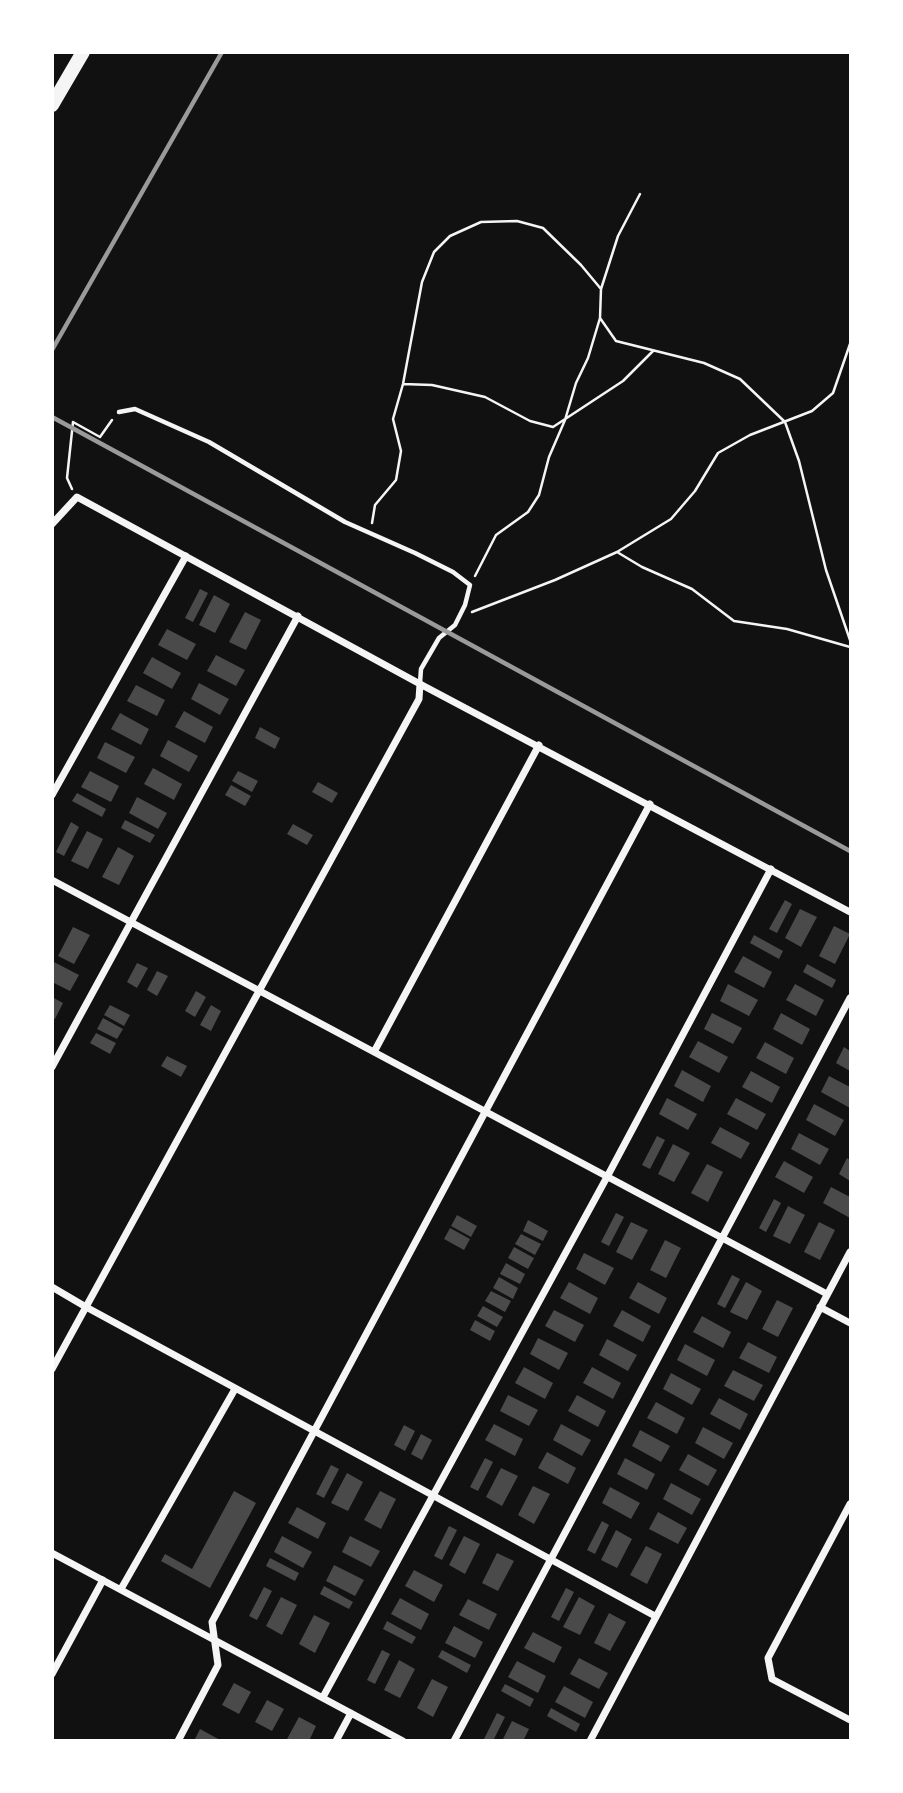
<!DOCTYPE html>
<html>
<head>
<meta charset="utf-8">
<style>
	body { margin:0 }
	#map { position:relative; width:903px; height:1793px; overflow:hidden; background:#111; font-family:Spectral,serif }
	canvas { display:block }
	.frame { position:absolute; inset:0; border:54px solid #fff; pointer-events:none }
</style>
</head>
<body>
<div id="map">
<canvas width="903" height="1793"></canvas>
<div class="frame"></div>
</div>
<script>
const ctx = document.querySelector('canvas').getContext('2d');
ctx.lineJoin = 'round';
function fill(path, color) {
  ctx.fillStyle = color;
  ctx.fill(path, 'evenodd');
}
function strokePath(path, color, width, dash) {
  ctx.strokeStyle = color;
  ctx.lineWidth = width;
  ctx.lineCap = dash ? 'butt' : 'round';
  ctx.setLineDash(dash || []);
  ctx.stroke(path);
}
fill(new Path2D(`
	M200 589 208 593 193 622 185 618Z
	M214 595 230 604 215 633 199 625Z
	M245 612 261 620 246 650 229 642Z
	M167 629 196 644 187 660 158 645Z
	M216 655 245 670 236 686 207 671Z
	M152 657 181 673 172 689 143 673Z
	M199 683 229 699 220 715 191 699Z
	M136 685 165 700 157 716 127 701Z
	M184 711 213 727 205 743 175 727Z
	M120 713 149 729 141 745 111 729Z
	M260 727 280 738 275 749 255 738Z
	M168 740 198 756 189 772 160 756Z
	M105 742 135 757 126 773 97 758Z
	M153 768 182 784 174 800 144 784Z
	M90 771 119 786 111 802 81 787Z
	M238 771 258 781 252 792 232 781Z
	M318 782 338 793 332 803 312 792Z
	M231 785 251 796 245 806 225 795Z
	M77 793 106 809 102 817 72 801Z
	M137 797 167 813 158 829 129 813Z
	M125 820 155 835 150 843 121 828Z
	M71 822 79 827 64 856 56 852Z
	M293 824 313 835 307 845 287 834Z
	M87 831 103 839 88 869 71 861Z
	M118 847 134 856 119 885 102 877Z
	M785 900 792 904 777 933 769 929Z
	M800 909 817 917 801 947 785 938Z
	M834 926 850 934 835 964 819 956Z
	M73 927 90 935 74 964 58 956Z
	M754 935 783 951 779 959 750 943Z
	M743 956 772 972 764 988 734 972Z
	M52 961 79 975 70 991 52 982Z
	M137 963 148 968 137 988 127 982Z
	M807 964 836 980 832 988 803 972Z
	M157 971 168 976 157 996 147 990Z
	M728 984 758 1000 749 1016 720 1001Z
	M795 984 824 1000 816 1016 786 1000Z
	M196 991 206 997 195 1017 185 1011Z
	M52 997 63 1003 55 1019 52 1018Z
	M110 1005 130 1015 124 1026 104 1015Z
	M211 1005 221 1011 211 1031 200 1025Z
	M712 1013 742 1028 733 1044 704 1029Z
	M781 1013 810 1029 802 1045 773 1029Z
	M103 1018 123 1029 117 1039 97 1029Z
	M96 1033 116 1043 110 1054 90 1043Z
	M698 1041 728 1057 719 1073 689 1057Z
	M765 1042 794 1058 786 1074 756 1058Z
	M844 1047 850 1051V1071L836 1063Z
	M167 1056 187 1066 181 1077 161 1066Z
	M682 1070 711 1086 703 1102 674 1086Z
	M751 1071 780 1087 772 1103 742 1087Z
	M829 1076 850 1087V1108L821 1092Z
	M667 1098 697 1114 688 1130 659 1114Z
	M736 1098 766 1114 757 1130 727 1114Z
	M814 1104 844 1120 835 1136 806 1120Z
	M720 1127 750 1143 741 1159 711 1143Z
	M799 1133 829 1149 820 1165 791 1149Z
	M657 1136 665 1140 650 1169 642 1165Z
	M673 1144 690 1153 674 1182 658 1174Z
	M847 1158 850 1160V1181L839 1174Z
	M784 1161 813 1177 804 1193 775 1177Z
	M707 1164 723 1172 708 1202 691 1193Z
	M831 1187 850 1197V1218L823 1203Z
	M774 1199 781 1203 766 1232 759 1228Z
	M788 1206 805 1215 790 1244 773 1236Z
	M616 1213 624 1217 609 1246 601 1242Z
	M457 1215 477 1226 471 1237 451 1226Z
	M528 1220 548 1231 543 1241 523 1231Z
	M631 1222 648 1230 632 1260 616 1252Z
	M819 1222 835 1230 820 1260 804 1252Z
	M450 1228 470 1239 464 1250 444 1239Z
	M521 1234 541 1244 535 1255 515 1244Z
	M665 1240 681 1248 666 1278 650 1270Z
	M514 1247 534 1258 528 1269 508 1258Z
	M584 1253 614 1268 605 1285 576 1269Z
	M506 1263 525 1274 520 1284 500 1274Z
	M732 1275 740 1279 725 1308 717 1304Z
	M499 1277 518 1288 513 1299 493 1288Z
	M569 1282 598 1298 590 1314 560 1298Z
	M638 1282 667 1298 659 1314 629 1298Z
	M746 1282 762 1291 747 1320 730 1312Z
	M491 1291 511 1301 505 1312 485 1301Z
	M777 1300 793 1308 778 1337 762 1329Z
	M483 1306 503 1317 497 1327 477 1316Z
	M554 1310 584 1325 575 1342 545 1326Z
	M622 1310 651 1326 643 1342 613 1326Z
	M702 1316 731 1332 723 1348 693 1332Z
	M475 1320 495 1331 490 1341 470 1330Z
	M538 1338 568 1353 559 1370 530 1354Z
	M607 1339 637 1355 628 1371 599 1355Z
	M748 1342 777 1357 769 1373 739 1358Z
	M685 1344 715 1360 707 1376 677 1360Z
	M524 1367 553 1383 545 1399 515 1383Z
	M592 1367 621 1383 613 1399 583 1383Z
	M733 1370 763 1385 754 1401 724 1386Z
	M671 1373 701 1389 692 1405 663 1389Z
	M508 1395 538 1410 529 1426 500 1411Z
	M577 1395 606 1411 598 1427 568 1411Z
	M719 1398 748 1414 740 1430 710 1414Z
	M656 1402 685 1418 677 1434 647 1418Z
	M494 1424 523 1439 515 1456 485 1440Z
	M561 1424 591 1440 582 1456 553 1440Z
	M404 1425 415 1431 405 1451 394 1445Z
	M703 1427 733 1443 724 1459 695 1443Z
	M640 1430 670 1446 661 1462 632 1446Z
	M421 1434 432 1440 422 1460 411 1454Z
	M547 1452 576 1468 568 1484 538 1468Z
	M688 1454 717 1470 708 1486 679 1470Z
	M485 1458 493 1462 478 1491 470 1487Z
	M625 1458 655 1474 647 1490 617 1474Z
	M331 1465 339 1469 324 1498 316 1494Z
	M501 1468 518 1476 502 1506 486 1497Z
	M347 1473 363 1482 348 1511 331 1503Z
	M671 1483 701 1499 692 1515 663 1499Z
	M533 1486 550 1494 534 1524 518 1515Z
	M610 1487 640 1503 631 1519 602 1503Z
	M234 1491 256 1503 210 1588 161 1561 165 1554 192 1569Z
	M380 1491 396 1499 381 1529 364 1520Z
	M297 1507 326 1523 318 1539 288 1523Z
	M658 1512 687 1528 678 1544 649 1529Z
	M602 1521 609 1525 595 1554 587 1550Z
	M449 1526 457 1530 442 1560 434 1556Z
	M616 1530 632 1539 617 1568 601 1560Z
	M282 1536 312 1552 303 1568 274 1552Z
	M350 1536 380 1551 371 1567 342 1552Z
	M464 1536 480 1544 465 1574 449 1565Z
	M646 1546 662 1554 647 1584 630 1575Z
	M497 1553 514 1561 498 1591 482 1583Z
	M270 1558 299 1573 295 1581 266 1566Z
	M334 1565 364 1580 355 1596 326 1581Z
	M414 1570 443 1585 434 1602 405 1586Z
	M324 1586 353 1602 349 1609 320 1594Z
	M264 1587 272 1591 257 1620 249 1616Z
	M566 1588 574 1592 559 1621 551 1617Z
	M281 1597 297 1605 282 1635 266 1626Z
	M579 1597 595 1606 580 1635 563 1627Z
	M400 1598 429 1614 421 1630 391 1614Z
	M468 1599 497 1614 489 1630 459 1615Z
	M609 1613 626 1622 610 1651 594 1643Z
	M314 1615 330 1623 315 1653 299 1644Z
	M387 1621 416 1637 412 1644 383 1629Z
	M454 1626 483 1642 475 1658 445 1643Z
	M533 1632 562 1647 554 1663 524 1648Z
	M382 1650 390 1654 375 1684 367 1680Z
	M442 1650 471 1665 467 1673 438 1657Z
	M579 1658 608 1673 599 1689 570 1674Z
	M399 1660 415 1669 400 1698 384 1690Z
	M517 1661 546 1676 538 1693 508 1677Z
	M432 1679 448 1687 433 1717 417 1708Z
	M234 1683 251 1692 239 1714 222 1705Z
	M505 1684 534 1699 530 1707 501 1691Z
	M564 1686 593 1702 585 1718 555 1702Z
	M267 1700 284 1709 272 1731 255 1722Z
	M551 1708 580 1724 576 1732 547 1716Z
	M497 1713 505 1717 493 1741H483Z
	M299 1717 316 1726 309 1741H289L287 1739Z
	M512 1721 529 1729 523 1741H502Z
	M200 1729 222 1741H194Z`), '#4a4a4a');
strokePath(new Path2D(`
	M600 318 616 341 704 363 740 379 785 422 799 461 826 570 850 640
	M403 384 432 385 485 397 530 421 553 427 623 381 653 351
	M72 489 67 478 73 422 100 437 112 420
	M372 523 375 505 396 480 401 451 393 419 403 384 422 282 434 252 450 236 481 222 517 221 543 228 581 265 601 289
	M617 552 671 519 695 491 718 453 750 435 812 411 833 393 850 344
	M475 576 496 535 528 512 539 495 549 457 565 420 576 383 588 358 600 318 601 289 618 236 640 194
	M472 612 555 580 617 552 642 567 692 589 734 621 787 629 850 647`), '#f5f5f5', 2.5);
strokePath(new Path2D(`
	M119 412 135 409 209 442 345 522 415 553 453 572 470 585 465 605 455 625 439 638 421 669 420 683`), '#f5f5f5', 4.5);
strokePath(new Path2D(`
	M52 524 77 497 420 684 850 912
	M52 795 186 556
	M52 880 827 1294
	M374 1052 539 745
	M52 1067 298 616
	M52 1287 86 1307 655 1616
	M820 1307 850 1323
	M52 1369 419 699 420 684
	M850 1504 768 1658 772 1679 850 1720
	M52 1553 403 1741
	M121 1589 235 1389
	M52 1674 103 1580
	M323 1697 607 1177 771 869
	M178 1741 218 1665 212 1622 650 804
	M336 1741 351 1713
	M454 1741 850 998
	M590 1741 850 1252`), '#f5f5f5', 7);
strokePath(new Path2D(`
	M52 105 83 52`), '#f5f5f5', 14);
strokePath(new Path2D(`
	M52 350 222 52
	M52 417 850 851`), '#9a9a9a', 4.5);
</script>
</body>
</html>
